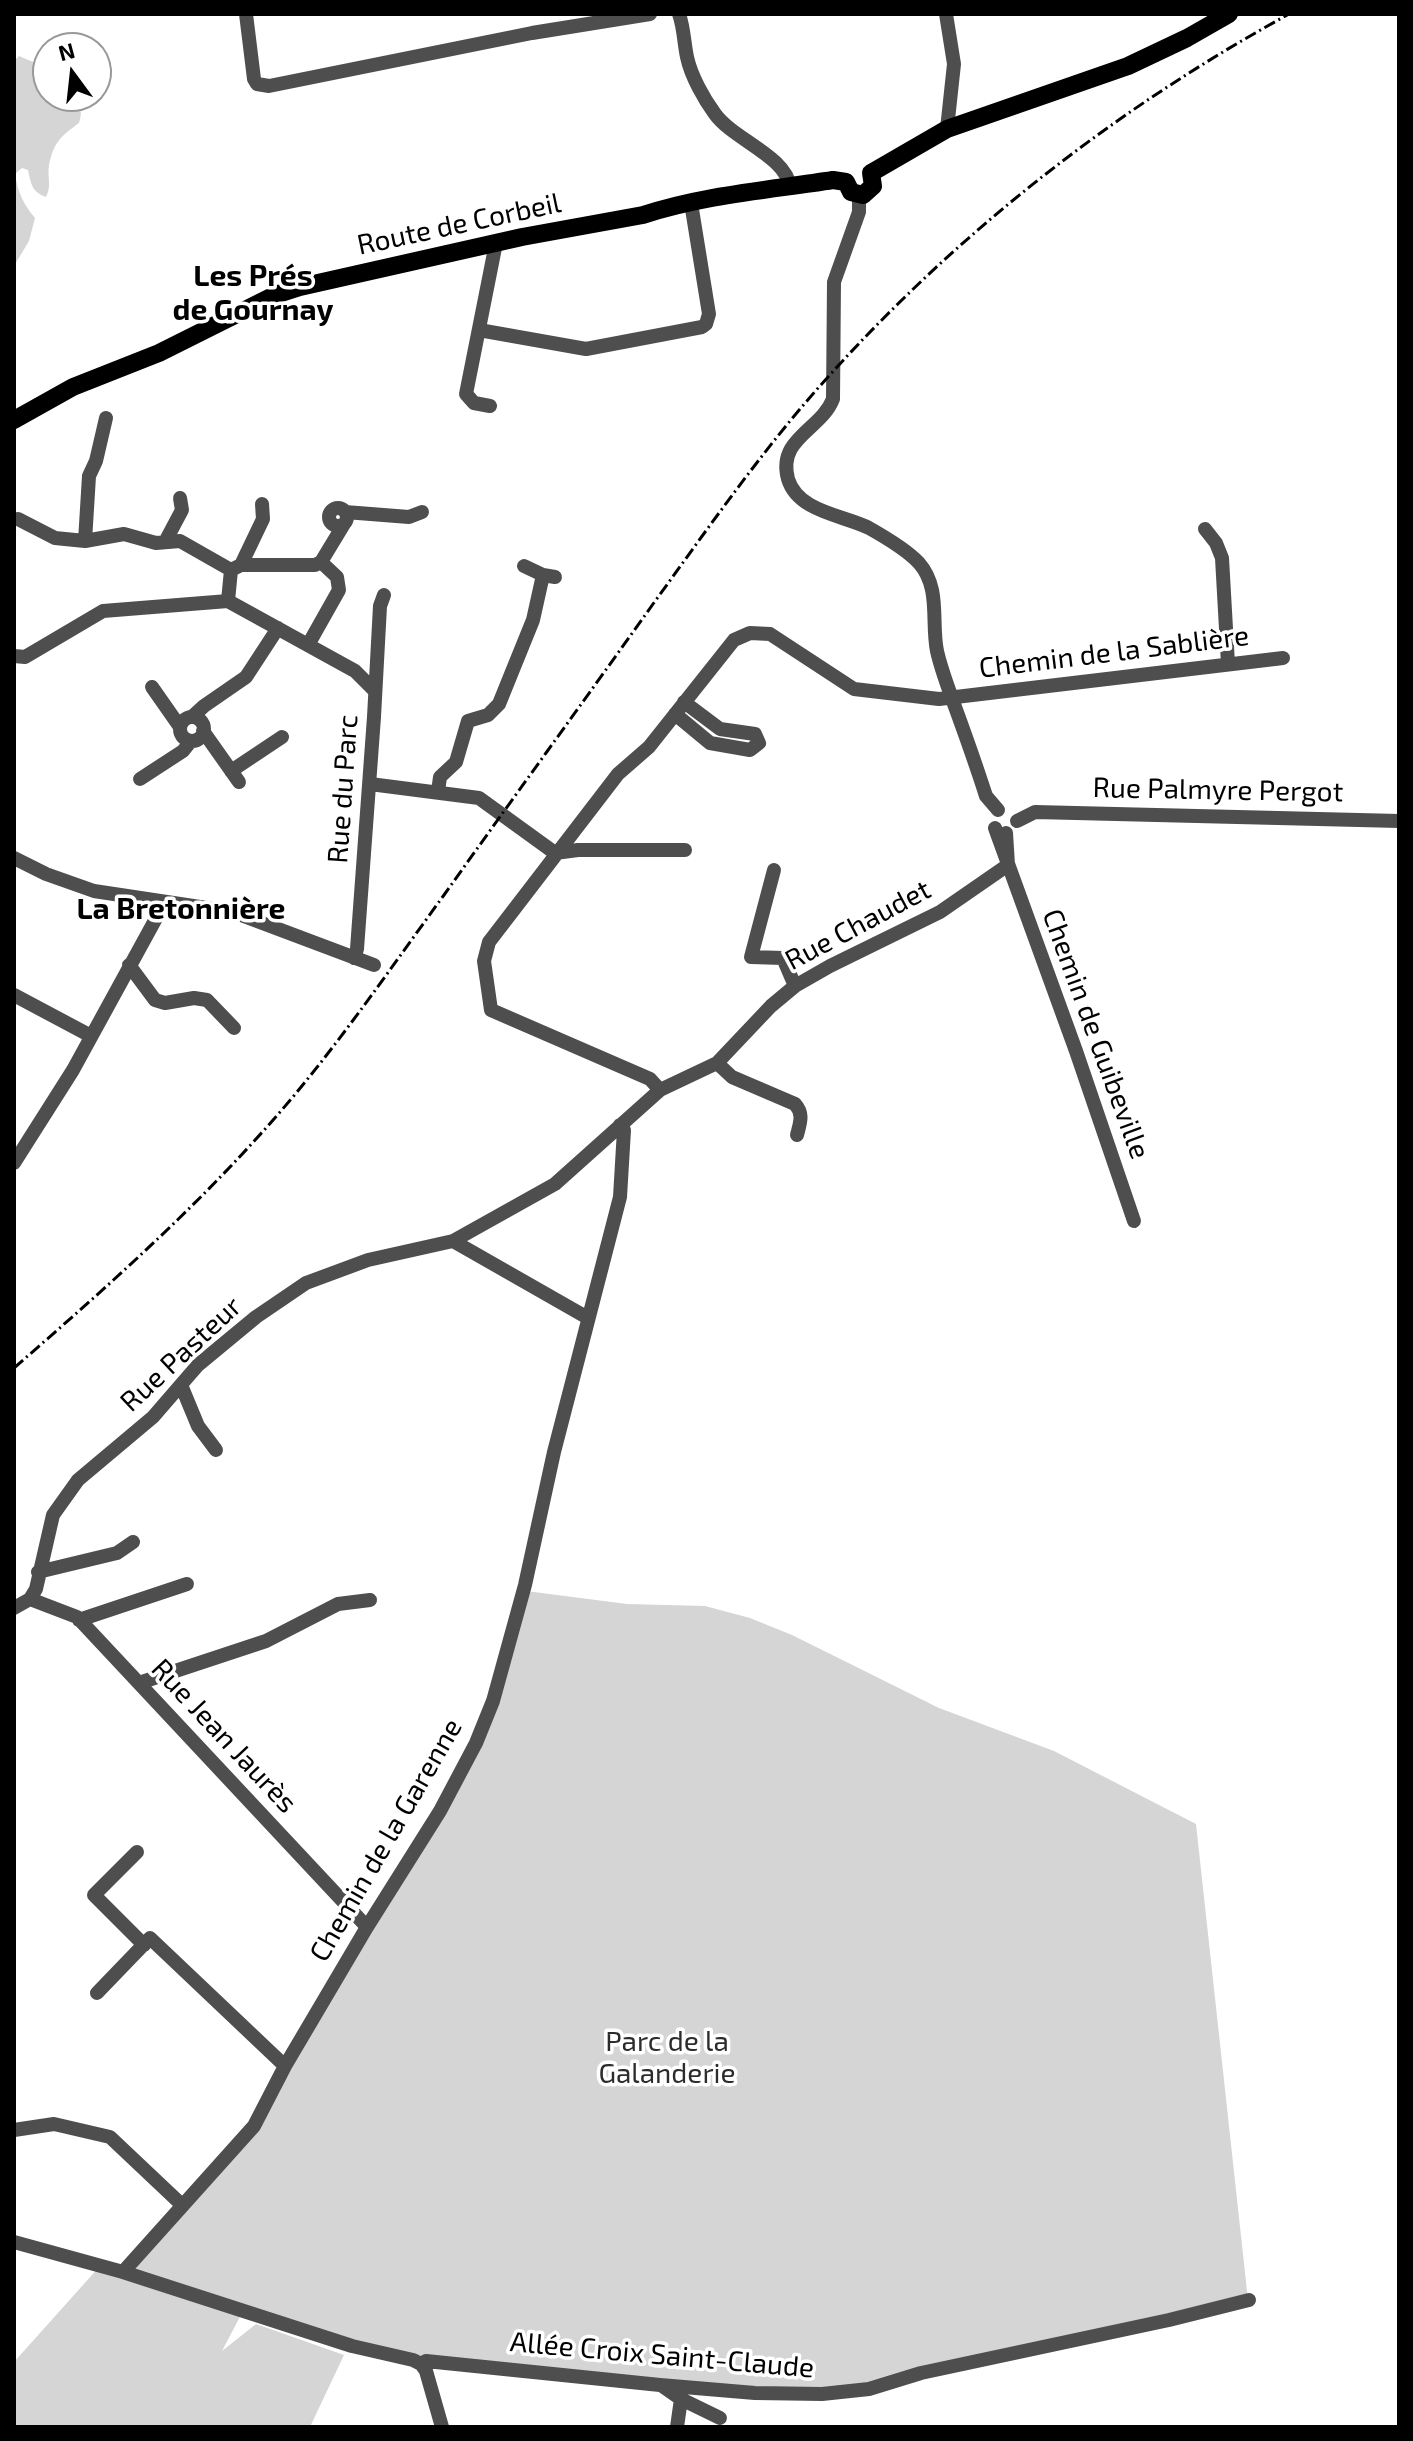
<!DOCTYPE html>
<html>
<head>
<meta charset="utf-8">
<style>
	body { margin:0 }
	#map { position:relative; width:1413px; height:2441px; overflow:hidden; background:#fff; font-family:"Exo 2",sans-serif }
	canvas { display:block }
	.frame { position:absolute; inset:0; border:16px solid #000; pointer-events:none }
	.north { position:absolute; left:32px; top:32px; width:80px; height:80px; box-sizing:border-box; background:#fff; border:2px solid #999; border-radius:50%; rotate:345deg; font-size:22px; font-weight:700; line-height:32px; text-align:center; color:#000 }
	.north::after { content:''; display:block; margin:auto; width:28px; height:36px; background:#000; clip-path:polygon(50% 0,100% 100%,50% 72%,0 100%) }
</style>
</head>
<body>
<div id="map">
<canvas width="1413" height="2441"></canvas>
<div class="frame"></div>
<div class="north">N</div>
</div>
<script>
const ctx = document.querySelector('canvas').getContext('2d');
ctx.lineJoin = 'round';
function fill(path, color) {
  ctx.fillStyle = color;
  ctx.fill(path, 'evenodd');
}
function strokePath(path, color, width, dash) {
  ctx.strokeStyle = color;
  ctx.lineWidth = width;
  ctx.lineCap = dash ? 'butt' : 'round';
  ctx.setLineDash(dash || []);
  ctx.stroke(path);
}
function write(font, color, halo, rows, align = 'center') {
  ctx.font = font + ' "Exo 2",sans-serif';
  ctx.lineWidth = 7;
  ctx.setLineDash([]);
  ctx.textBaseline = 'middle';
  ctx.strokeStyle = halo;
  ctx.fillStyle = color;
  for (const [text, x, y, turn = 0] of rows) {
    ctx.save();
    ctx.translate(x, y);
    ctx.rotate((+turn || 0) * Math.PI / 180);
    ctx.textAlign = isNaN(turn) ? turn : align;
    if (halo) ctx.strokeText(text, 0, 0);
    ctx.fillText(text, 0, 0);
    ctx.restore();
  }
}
fill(new Path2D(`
	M54 37 74 48H48V96H75L74 99C82 107 82 113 79 123 60 137 54 142 49 165 47 177 52 185 46 197 32 192 31 184 28 170L22 168 15 174C18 192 23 204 35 218L29 241 14 266V61L19 56 33 62C43 54 47 47 54 37Z
	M96 64 108 74 110 85 96 93Z
	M526 1591 627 1604 705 1606 750 1618 792 1635 939 1708 1054 1751 1196 1824 1248 2300 822 2394 413 2360 243 2311 222 2351 256 2324 344 2355 310 2427H14V2362L100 2266 124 2272 255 2126 477 1744Z`), '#d5d5d5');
strokePath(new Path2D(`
	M246 14 254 79 257 84 269 86 532 33 650 14
	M679 14C684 28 684 43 687 57 691 76 704 99 715 114 734 140 786 156 790 187
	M946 14 954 64 947 129
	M859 195V212L834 282 833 399C821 430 777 438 788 479 798 512 843 515 869 528 885 537 907 550 919 563 941 588 931 622 937 651 941 669 948 687 954 704 965 734 976 765 986 796L998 810
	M479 330 586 349 702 327 706 324 709 314 691 203
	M490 406 474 403 466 394 496 243
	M106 418 96 461 89 476 85 541 124 534 156 543 180 541 231 570 241 565H315L321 562 344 524
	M329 517a9 9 0 1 1 18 0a9 9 0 1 1-18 0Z
	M345 512 409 517 422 512
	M18 519 55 538 85 541
	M1205 529 1216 543 1222 558 1228 664
	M165 542 182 510 180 498
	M241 565 263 519 262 504
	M524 566 543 575 555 577
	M228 601 231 570
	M308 645 339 590 337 577 321 562
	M14 656 25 657 103 611 228 601 355 671 375 691
	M152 687 180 727
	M675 714 710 743 750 750 759 743 755 734 720 729 684 702
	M192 717 204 706 246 677 278 628
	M180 729a12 12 0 1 1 24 0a12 12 0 1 1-24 0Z
	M203 731 239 782
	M231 771 282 737
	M140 779 183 751 191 741
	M370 784 479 798 555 853
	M438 792 440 777 456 762 468 721 488 715 499 704 533 620 543 575
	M1017 821 1035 812 1399 821
	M995 828 1076 1051 1134 1221
	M555 853 578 850H685
	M14 858 46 874 94 891 233 912 374 965
	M774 870 751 957 783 958 795 986
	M354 958 357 949 374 717 380 606 384 595
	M129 965 155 1000 165 1003 194 998 207 1000 234 1028
	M14 995 91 1036
	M717 1063 732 1077 795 1104C804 1114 800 1123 797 1135
	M660 1090 650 1079 491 1010 484 961 489 942 618 774 649 747 734 640 750 633 770 634 854 689 939 699 1283 658
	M14 1163 73 1070 165 902
	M453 1241 588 1318
	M181 1385 198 1426 216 1450
	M38 1572 117 1553 133 1542
	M30 1599 77 1617 367 1927
	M14 1608 30 1599 36 1589 53 1515 78 1480 153 1417 198 1365 256 1317 306 1283 368 1260 453 1241 555 1184 660 1090 717 1063 771 1006 795 986 830 966 940 912 1008 865 1006 833
	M79 1620 187 1584
	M139 1683 266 1641 338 1604 370 1600
	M137 1852 94 1895 144 1945
	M97 1993 150 1938 285 2066
	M14 2130 54 2124 110 2137 182 2205
	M14 2242 123 2272 352 2346 413 2360 421 2364 426 2361 660 2385 755 2393 822 2394 869 2389 921 2373 1169 2320 1249 2300
	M123 2272 254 2126 285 2066 367 1927 440 1811 476 1743 493 1701 525 1585 554 1452 620 1197 624 1130 620 1125
	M421 2364 426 2371 442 2427
	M661 2385 681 2399 720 2418
	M677 2427 681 2399`), '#4e4e4e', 14);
strokePath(new Path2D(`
	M871 173 947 129 1128 66 1187 38 1229 14
	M846 182 851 192 863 195 873 186 871 173
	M14 420 73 387 159 353 275 295 300 287 522 237 643 215C704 195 769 190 833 180L846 182`), '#000', 18);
strokePath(new Path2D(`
	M14 1368C114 1281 212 1194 297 1092 349 1029 396 961 444 895 513 798 584 701 653 604 706 531 759 455 819 387 953 236 1112 111 1289 14`), '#000', 3, [12, 4, 2, 4]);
write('28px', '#000', '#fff', [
	["Route de Corbeil",459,224,-12],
	["Chemin de la Sablière",1114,652,-7],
	["Rue du Parc",343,789,-86],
	["Rue Palmyre Pergot",1218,790,1],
	["Rue Chaudet",858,925,-28],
	["Chemin de Guibeville",1096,1034,70],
	["Rue Pasteur",181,1354,-43],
	["Rue Jean Jaurès",224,1736,47],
	["Chemin de la Garenne",386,1840,-60],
	["Allée Croix Saint-Claude",662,2355,5]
]);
write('28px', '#2c2c2c', '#fff', [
	["Parc de la",667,2042],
	["Galanderie",667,2074]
]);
write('bold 30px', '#000', '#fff', [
	["Les Prés",253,276],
	["de Gournay",253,310],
	["La Bretonnière",181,909]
]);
</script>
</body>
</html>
